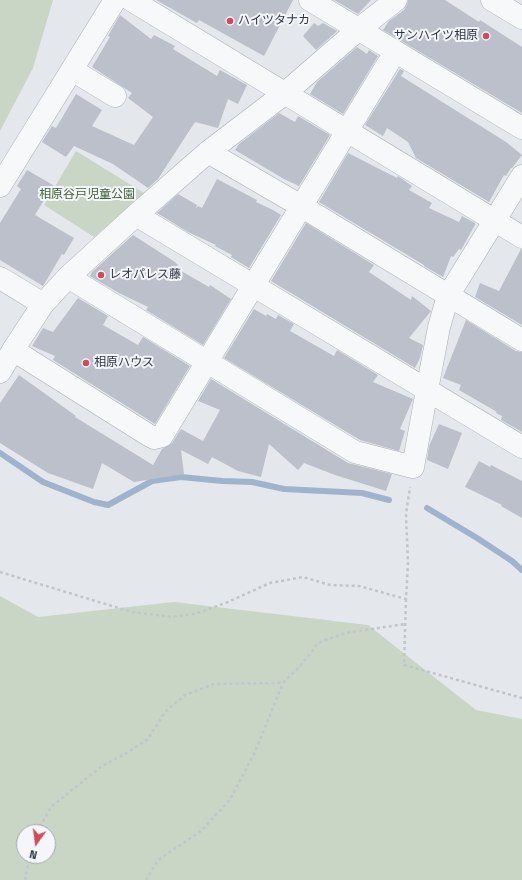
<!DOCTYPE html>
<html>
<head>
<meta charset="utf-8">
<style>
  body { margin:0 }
  #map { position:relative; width:522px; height:880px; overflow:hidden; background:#e4e7ec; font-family:"Titillium Web",sans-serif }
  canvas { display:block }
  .north { position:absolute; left:16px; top:824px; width:40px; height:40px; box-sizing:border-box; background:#f4f6f9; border:1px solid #a4a8b1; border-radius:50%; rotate:194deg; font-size:11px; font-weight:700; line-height:16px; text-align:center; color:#2b3445 }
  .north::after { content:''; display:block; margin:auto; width:14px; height:18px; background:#d1495b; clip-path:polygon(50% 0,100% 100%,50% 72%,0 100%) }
</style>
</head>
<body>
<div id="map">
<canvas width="522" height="880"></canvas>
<div class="north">N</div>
</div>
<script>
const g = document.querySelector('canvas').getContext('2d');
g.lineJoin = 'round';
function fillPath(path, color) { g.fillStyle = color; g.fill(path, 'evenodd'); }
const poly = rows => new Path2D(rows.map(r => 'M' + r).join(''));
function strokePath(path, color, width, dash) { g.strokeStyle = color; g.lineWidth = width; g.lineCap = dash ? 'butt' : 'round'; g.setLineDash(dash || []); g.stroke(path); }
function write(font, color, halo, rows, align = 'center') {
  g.font = font + ' "Titillium Web","Noto Sans JP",sans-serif'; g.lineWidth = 4; g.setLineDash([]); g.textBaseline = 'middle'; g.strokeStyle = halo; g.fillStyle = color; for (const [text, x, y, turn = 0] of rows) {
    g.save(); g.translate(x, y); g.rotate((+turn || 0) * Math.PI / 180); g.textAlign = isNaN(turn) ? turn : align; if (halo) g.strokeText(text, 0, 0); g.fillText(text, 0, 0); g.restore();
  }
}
const green = poly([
  [0,0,53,0,33,68,0,131],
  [76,151,144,193,94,237,44,205],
  [0,596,38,617,174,602,368,625,476,710,522,719,522,880,0,880],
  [24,832,48,832,48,856,24,856]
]);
const stream = poly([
  [0,453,43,482,94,502,108,505,152,481,181,477,222,481,252,482,284,489,362,493,389,500],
  [427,508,477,538,512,561,522,570]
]);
const building = poly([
  [156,0,293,0,264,56,199,20,197,23],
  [334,0,371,0,358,14],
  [408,0,445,0,479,22,480,20,522,47,522,113,383,30,389,21,404,10,407,5],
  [120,15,151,39,154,35,175,46,173,49,217,76,220,70,247,85,238,104,228,99,218,128,195,122,158,179,148,188,113,164,74,146,66,157,42,142,52,126,56,128,76,94,102,110,92,126,134,145,153,117,128,98,132,93,92,67,110,37,108,36],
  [314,23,318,26,323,23,337,31,316,50,303,36],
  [357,47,367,54,369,50,378,56,343,114,310,94,317,82],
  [400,69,404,71,401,76,506,142,522,155,512,168,511,168,506,176,504,175,489,202,416,158,408,142,387,128,383,136,365,125],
  [279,113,295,122,298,116,330,135,299,186,284,179,235,150,239,144],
  [348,153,397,178,398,176,412,186,409,190,432,203,429,208,459,222,462,216,475,223,475,225,461,250,459,249,453,257,451,256,443,277,424,266,424,265,319,202],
  [27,170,53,185,35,215,74,238,64,255,62,254,43,286,0,260,0,223,21,189,17,186],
  [217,179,257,200,256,202,273,210,281,215,249,268,231,257,232,255,215,246,216,245,188,232,157,213,178,194,197,205,196,209,198,206,202,208],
  [306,223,374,265,369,272,411,300,412,296,431,311,409,338,423,345,420,358,415,368,271,281],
  [133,235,175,262,178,265,176,268,209,287,210,285,231,299,203,345,146,310,148,307,119,293,90,276,92,272],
  [521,249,522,249,522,325,475,297,480,283,499,291],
  [78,298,108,316,103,325,138,345,143,337,190,366,155,424,53,360,55,356,32,346,43,328,53,332],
  [254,309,266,316,267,314,276,319,278,315,294,324,290,331,334,356,337,350,378,375,373,382,413,399,400,429,405,431,399,451,360,440,224,358],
  [466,320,516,351,522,352,522,432,501,420,502,416,496,413,497,412,459,390,461,385,443,378],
  [19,375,76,416,75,417,153,465,162,449,172,443,181,429,203,441,220,410,198,401,211,379,348,463,392,474,386,491,335,475,304,463,298,470,269,444,261,477,238,471,212,457,208,464,181,450,184,474,134,482,102,463,93,489,48,473,0,443,0,403],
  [439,424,462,433,448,469,427,460,429,446],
  [479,461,490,467,491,465,522,481,522,518,501,506,502,505,465,487]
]);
const path = poly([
  [0,572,132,612,172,617,195,614,228,602,270,583,303,577,330,585,359,586,406,599,408,563,406,514,410,487],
  [406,599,404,665,522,698],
  [37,832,51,807,102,766,125,754,148,739,165,712,185,695,214,684,283,683,301,665,318,643,345,633,405,624],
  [25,880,30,856],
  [146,880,158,860,201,831,229,801,255,752,283,683]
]);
const minor = poly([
  [131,0,522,237],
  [310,0,522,128],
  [492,0,522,18],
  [72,70,115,96],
  [208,152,301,206,522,340],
  [0,186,115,0],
  [136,215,522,447],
  [68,277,355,452,413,467,427,390,439,327,448,296,522,176],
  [0,278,43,304],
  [13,350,150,436,154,438,162,436,395,52],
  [0,372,13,350,43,304,68,277,136,215,208,152,284,94,359,29,396,0]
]);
const markers = [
  [230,21,4,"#d1495b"],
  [486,36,4,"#d1495b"],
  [101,275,4,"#d1495b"],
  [86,363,4,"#d1495b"]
];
const poiNames = [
  ["ハイツタナカ",238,21],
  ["サンハイツ相原",478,36,"right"],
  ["レオパレス藤",109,275],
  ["相原ハウス",94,363]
];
const parkNames = [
  ["相原谷戸児童公園",87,195]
];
fillPath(green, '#c9d6c5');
strokePath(stream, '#9fb4cc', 6);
fillPath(building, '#bbc0ca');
strokePath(minor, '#a9aeb7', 23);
strokePath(path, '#c2c5cb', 2.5, [3, 3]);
strokePath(minor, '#f7f8fa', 22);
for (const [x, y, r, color] of markers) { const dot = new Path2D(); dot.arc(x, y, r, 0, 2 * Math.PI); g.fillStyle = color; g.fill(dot); strokePath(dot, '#f4f6f9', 1.5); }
write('12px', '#2b3445', '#f4f6f9', poiNames, 'left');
write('12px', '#3f6138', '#f4f6f9', parkNames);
</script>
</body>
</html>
